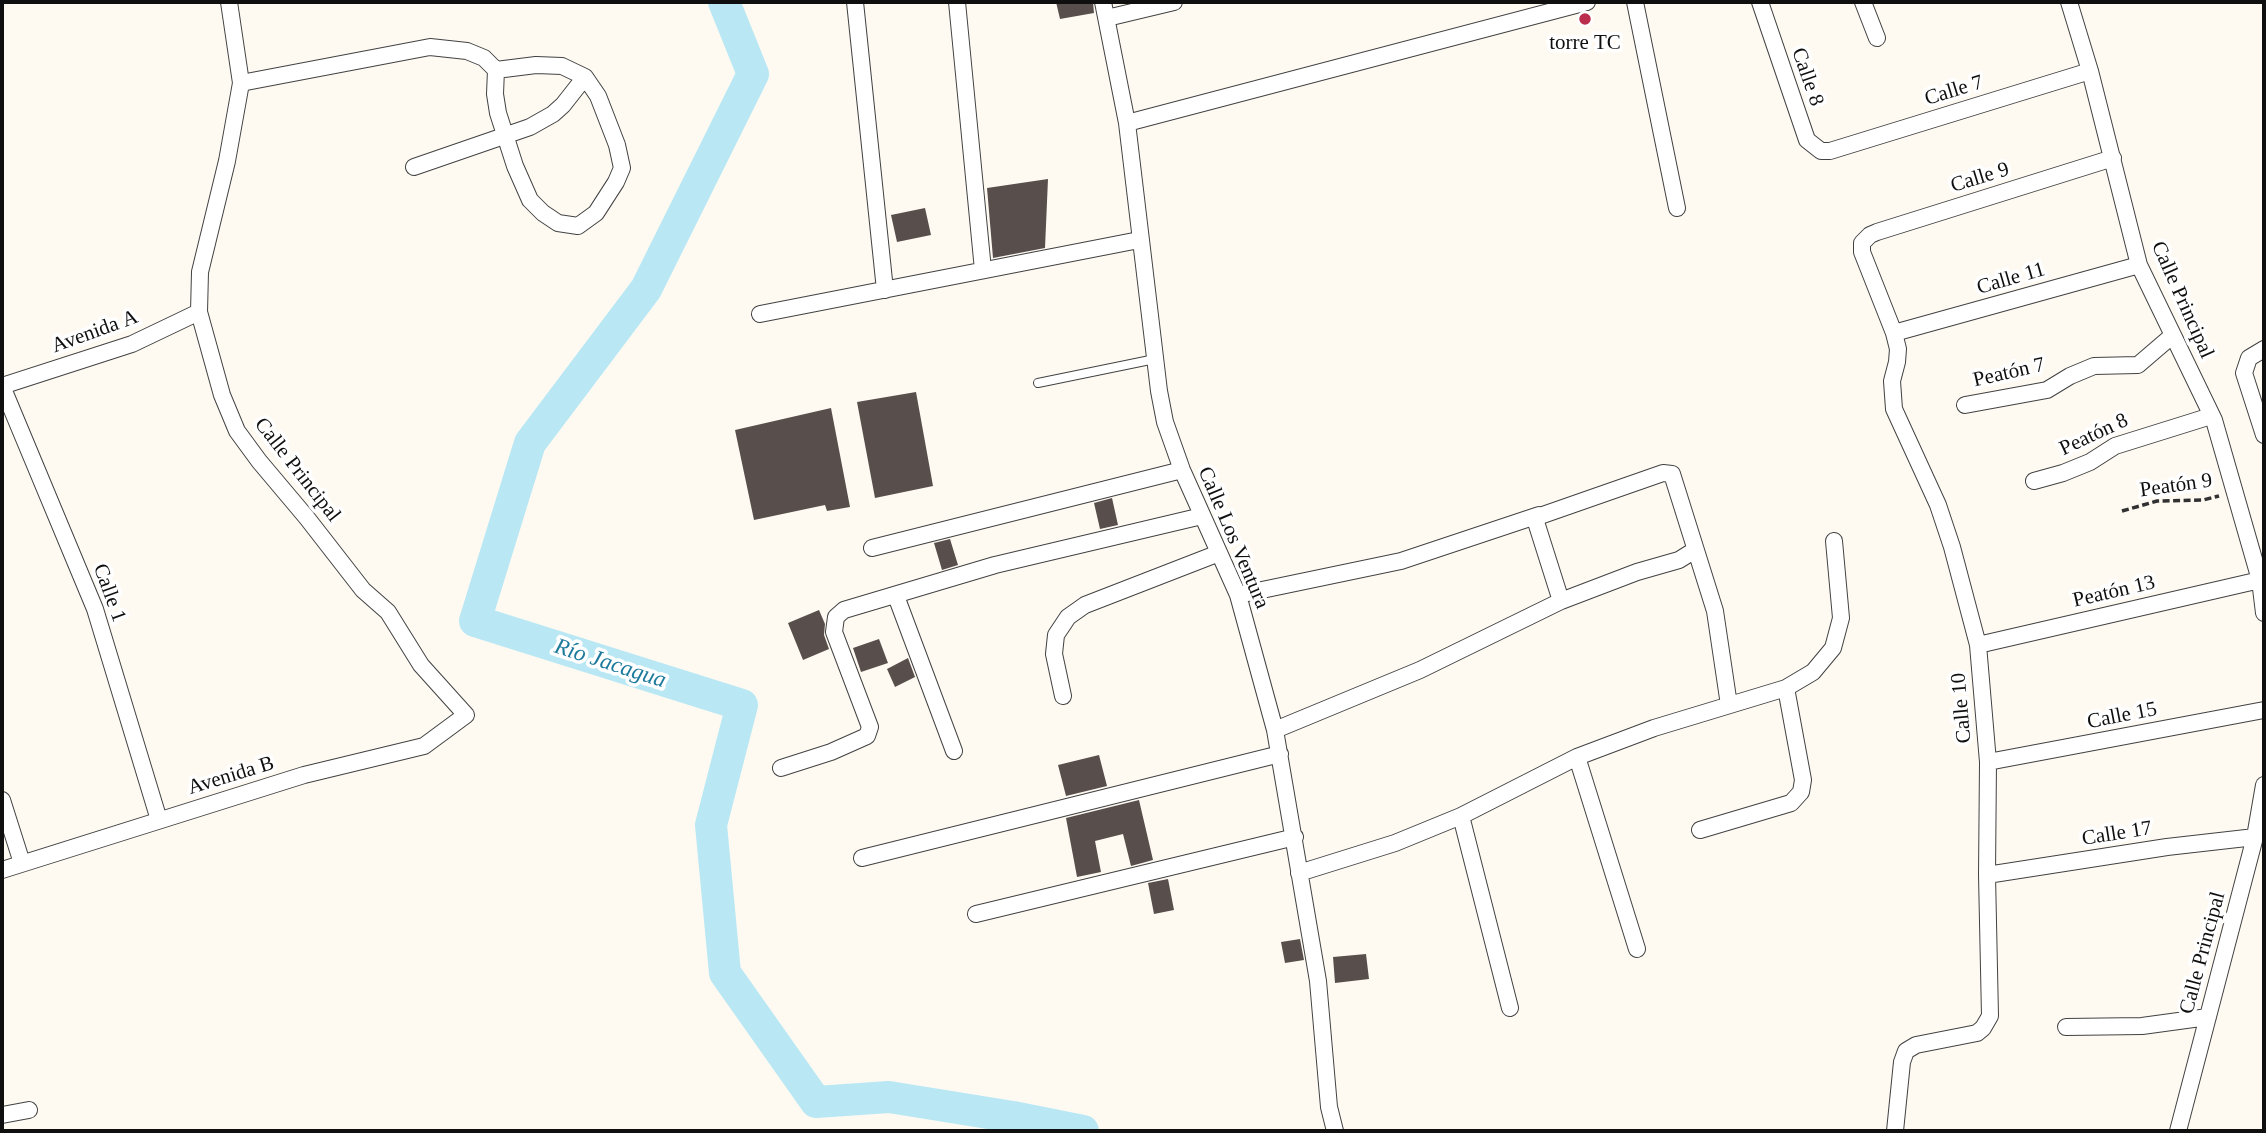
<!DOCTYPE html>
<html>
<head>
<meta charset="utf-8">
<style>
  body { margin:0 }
  #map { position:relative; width:2266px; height:1133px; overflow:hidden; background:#fefaf2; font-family:"Times New Roman",serif }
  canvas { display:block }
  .frame { position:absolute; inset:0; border:4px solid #0f0f0f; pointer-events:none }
</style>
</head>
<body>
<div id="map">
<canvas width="2266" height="1133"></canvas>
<div class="frame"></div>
</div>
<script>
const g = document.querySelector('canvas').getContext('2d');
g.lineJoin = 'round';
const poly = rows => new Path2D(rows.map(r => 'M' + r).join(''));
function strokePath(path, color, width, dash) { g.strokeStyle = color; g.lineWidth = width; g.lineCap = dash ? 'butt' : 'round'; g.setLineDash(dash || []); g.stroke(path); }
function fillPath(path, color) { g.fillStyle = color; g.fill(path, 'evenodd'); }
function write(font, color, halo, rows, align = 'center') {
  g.font = font + ' "Times New Roman",serif'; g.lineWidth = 7; g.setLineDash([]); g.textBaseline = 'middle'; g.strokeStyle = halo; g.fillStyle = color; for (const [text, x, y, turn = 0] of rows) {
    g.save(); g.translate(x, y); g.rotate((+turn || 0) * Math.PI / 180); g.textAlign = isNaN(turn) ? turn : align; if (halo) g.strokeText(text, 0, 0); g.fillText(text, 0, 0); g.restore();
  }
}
const river = poly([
  [724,2,753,74,646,289,530,443,475,621,742,705,711,825,725,973,816,1102,889,1097,1013,1117,1083,1131]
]);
const building = poly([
  [1056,2,1093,2,1094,13,1060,19],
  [1048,179,1045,248,993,258,987,188],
  [925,208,931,235,897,242,891,215],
  [916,392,933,486,875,498,857,402],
  [831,408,850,507,827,511,825,505,754,520,735,430],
  [1112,498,1118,525,1100,529,1094,503],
  [950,539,958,565,942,570,934,543],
  [819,610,825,624,824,635,829,649,803,660,788,623],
  [879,639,888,663,861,672,853,648],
  [908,658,915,677,895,687,887,669],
  [1099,755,1107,786,1066,796,1058,765],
  [1139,800,1153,860,1131,866,1123,834,1095,841,1101,872,1077,877,1066,818],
  [1168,879,1174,910,1154,914,1148,883],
  [1300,939,1304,960,1285,963,1281,942],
  [1366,954,1369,979,1335,983,1333,957]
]);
const path = poly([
  [2122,511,2157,501,2203,500,2219,496]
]);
const service = poly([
  [1038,383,1155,359]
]);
const minor = poly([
  [855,2,885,290],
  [957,2,983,270],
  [1103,2,1127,123,1159,391,1165,422,1182,470,1238,595,1275,730,1318,981,1329,1107,1335,1131],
  [1635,2,1677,208],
  [1760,2,1807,140,1821,151,1830,151,2090,71],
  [1863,2,1877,38],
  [2069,2,2090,71,2139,265,2214,420,2260,580,2264,613],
  [1107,18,1174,2],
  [241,83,430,47,467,51,484,58,496,70,495,94,498,113,515,166,530,200,543,213,558,223,578,226,596,213,616,182,622,168,617,145,598,96,585,77,562,66,536,65,496,70],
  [1127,123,1587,2],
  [414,167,530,127,553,114,563,105,585,77],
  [760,314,1139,240],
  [1894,333,2139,265],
  [2264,349,2249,358,2244,373,2264,435],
  [2,386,95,609,159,820],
  [2,386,132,344,199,312],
  [1965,405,2047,390,2070,376,2094,366,2138,365,2173,335],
  [2034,481,2063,473,2090,462,2115,446,2211,416],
  [872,548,1182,470],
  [1238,595,1401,561,1539,515],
  [896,596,954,751],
  [1561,601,1536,522,1537,517,1663,473,1672,474,1715,611,1729,705],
  [1978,645,2260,580],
  [1063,696,1054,654,1056,635,1068,617,1085,605,1219,553],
  [1275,730,1420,670,1561,601,1637,572,1679,560,1695,550],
  [1577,757,1637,949],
  [1988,762,2264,710],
  [781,768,831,752,867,736,870,727,834,632,836,617,844,610,995,565,1202,516],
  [2,800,22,863],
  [1461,816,1510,1008],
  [1700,830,1791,803,1801,792,1803,780,1786,688],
  [862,858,1280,754],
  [2,870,304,775,424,746,466,715,421,665,388,612,363,590,307,518,259,461,237,431,222,395,199,312,200,272,227,161,241,83,229,2],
  [1299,873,1395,843,1461,816,1577,757,1654,728,1786,688,1813,672,1833,648,1841,618,1834,541],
  [1987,875,2167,847,2255,837],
  [976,914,1295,837],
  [2066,1027,2142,1026,2208,1017],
  [2,1115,29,1110],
  [1895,1131,1902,1062,1906,1051,1916,1045,1977,1033,1983,1028,1990,1016,1987,875,1988,762,1978,645,1952,547,1938,505,1894,409,1892,381,1897,362,1898,349,1894,333,1862,252,1862,243,1870,235,1877,232,2113,158],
  [2178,1131,2255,837,2264,785]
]);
const markers = [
  [1585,19,7,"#ba2d4c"]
];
const poiNames = [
  ["torre TC",1585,43]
];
const streetNames = [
  ["Calle 8",1807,77,71],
  ["Calle 7",1954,91,-17],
  ["Calle 9",1980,178,-17],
  ["Calle 11",2011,279,-16],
  ["Calle Principal",2182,300,66],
  ["Avenida A",95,332,-20],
  ["Peatón 7",2009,373,-13],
  ["Peatón 8",2094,435,-25],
  ["Calle Principal",297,470,52],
  ["Peatón 9",2176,486,-8],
  ["Calle Los Ventura",1233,538,67],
  ["Peatón 13",2114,592,-13],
  ["Calle 1",109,593,70],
  ["Calle 10",1962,708,-95],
  ["Calle 15",2122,716,-11],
  ["Avenida B",231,776,-17],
  ["Calle 17",2117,834,-9],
  ["Calle Principal",2203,953,-75]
];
const waterNames = [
  ["Río Jacagua",610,664,18]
];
strokePath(river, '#b9e8f4', 32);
fillPath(building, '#584f4c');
strokePath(service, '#424242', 10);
strokePath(minor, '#424242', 18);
strokePath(path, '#313131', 3.5, [7, 3.5]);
strokePath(service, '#fff', 8);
strokePath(minor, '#fff', 16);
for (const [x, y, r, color] of markers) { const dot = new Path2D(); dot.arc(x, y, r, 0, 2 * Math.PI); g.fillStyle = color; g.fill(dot); strokePath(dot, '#fff', 2.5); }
write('21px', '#0f0f0f', '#fff', poiNames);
write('21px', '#0f0f0f', '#fff', streetNames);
write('italic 23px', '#1d7a9c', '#fff', waterNames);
</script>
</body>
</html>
